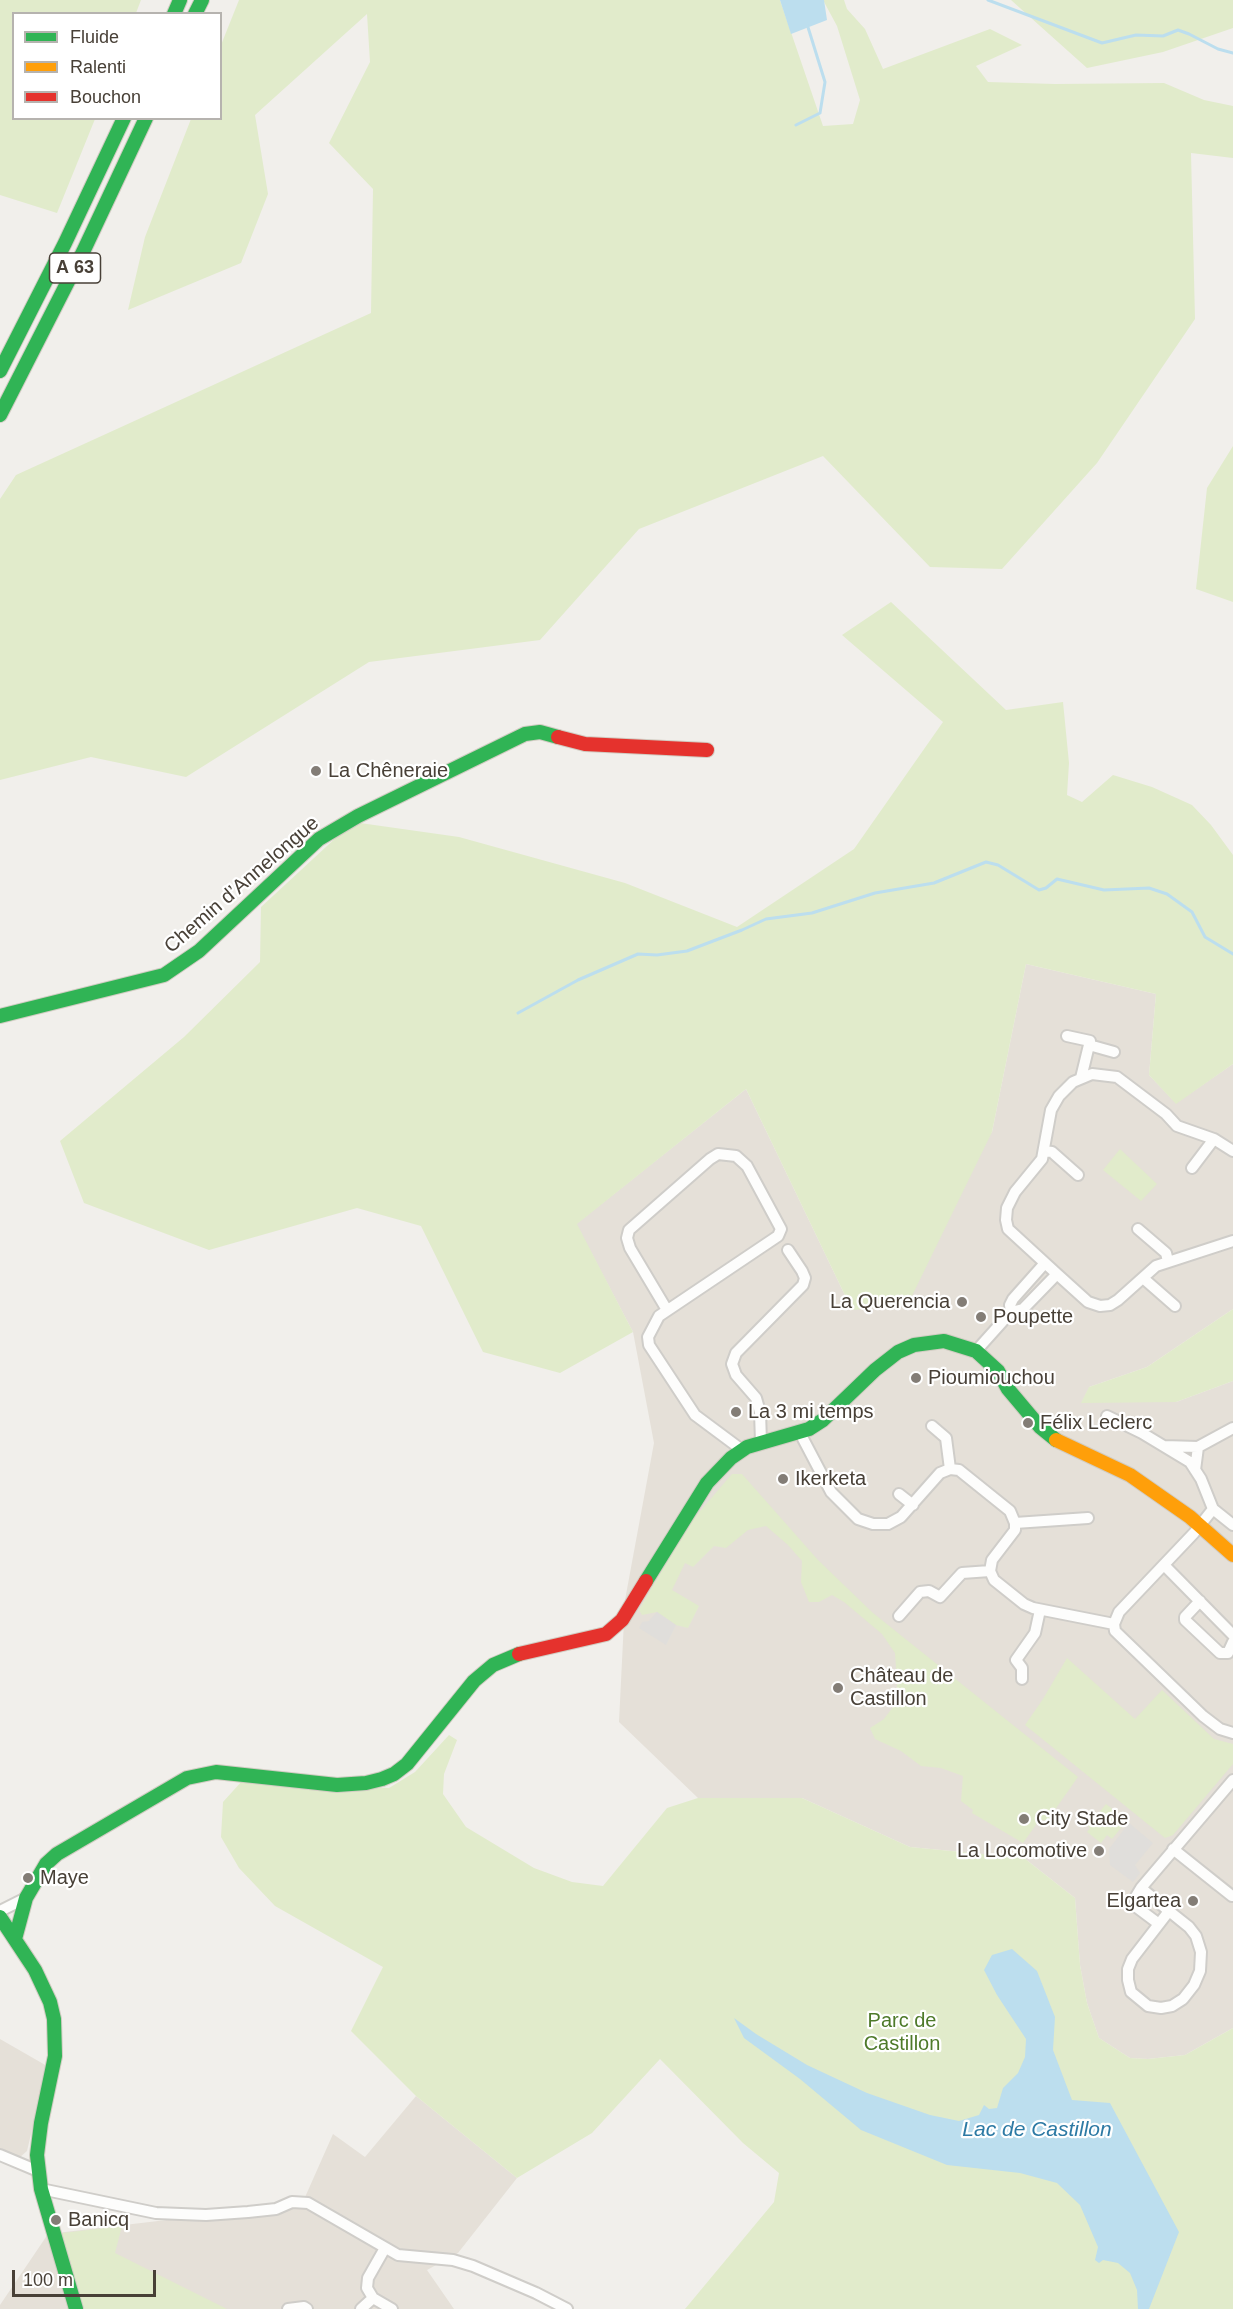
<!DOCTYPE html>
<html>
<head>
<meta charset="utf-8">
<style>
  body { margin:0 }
  #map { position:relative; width:1233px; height:2309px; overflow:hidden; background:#f1efeb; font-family:Helvetica,sans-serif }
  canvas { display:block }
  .legend { position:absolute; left:12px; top:12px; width:210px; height:108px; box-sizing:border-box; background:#fff; border:2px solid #b6b3af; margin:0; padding:8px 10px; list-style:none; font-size:18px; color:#484037 }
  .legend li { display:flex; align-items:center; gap:12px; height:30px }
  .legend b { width:30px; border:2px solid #b6b3af }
  .scale { position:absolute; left:12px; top:2270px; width:144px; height:27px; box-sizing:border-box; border:3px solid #484037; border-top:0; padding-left:8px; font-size:18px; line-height:21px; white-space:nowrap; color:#484037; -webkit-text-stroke:4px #fff; paint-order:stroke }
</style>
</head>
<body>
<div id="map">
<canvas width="1233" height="2309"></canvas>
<ul class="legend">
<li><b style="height:8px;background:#30b455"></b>Fluide</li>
<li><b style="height:8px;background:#ff9f0a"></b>Ralenti</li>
<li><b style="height:8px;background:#e5322d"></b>Bouchon</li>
</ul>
<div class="scale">100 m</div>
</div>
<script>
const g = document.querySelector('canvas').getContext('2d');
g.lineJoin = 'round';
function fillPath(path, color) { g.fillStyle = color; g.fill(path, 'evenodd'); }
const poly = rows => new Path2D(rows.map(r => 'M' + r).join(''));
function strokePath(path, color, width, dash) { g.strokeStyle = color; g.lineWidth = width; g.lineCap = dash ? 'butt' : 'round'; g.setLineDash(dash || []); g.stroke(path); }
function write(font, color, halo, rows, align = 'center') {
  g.font = font + ' Helvetica,sans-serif'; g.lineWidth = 4.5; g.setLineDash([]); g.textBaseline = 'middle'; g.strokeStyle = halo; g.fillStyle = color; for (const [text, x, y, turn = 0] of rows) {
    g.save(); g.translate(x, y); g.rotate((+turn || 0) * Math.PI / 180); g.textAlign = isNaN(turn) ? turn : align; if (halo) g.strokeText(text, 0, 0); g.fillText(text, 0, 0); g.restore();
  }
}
const residential = poly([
  [1026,964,1156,994,1149,1075,1176,1103,1233,1064,1233,1309,1147,1367,1089,1387,1176,1402,1233,1381,1233,2028,1185,2055,1148,2059,1130,2058,1099,2038,1087,2003,1080,1965,1075,1898,1024,1858,910,1847,802,1798,698,1798,619,1722,625,1600,654,1443,633,1332,576,1224,746,1089,852,1310,992,1132],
  [0,2039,47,2066,27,2151,12,2164,0,2160],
  [416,2096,517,2178,458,2253,427,2270,454,2309,0,2309,0,2305,48,2234,302,2204,333,2134,365,2157]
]);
const green = poly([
  [0,0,141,0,136,13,14,14,14,118,95,119,57,213,0,195],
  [239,0,780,0,823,126,853,124,860,100,837,26,823,0,844,0,847,9,865,29,883,69,990,29,1022,45,976,66,988,82,1055,84,1164,83,1204,100,1233,106,1233,158,1191,153,1195,319,1097,463,1002,569,930,567,823,456,639,529,540,640,369,662,186,777,91,757,0,780,0,499,16,475,371,313,373,189,329,143,370,62,367,14,255,115,268,194,241,263,128,310,145,237,191,119,220,118,221,45],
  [1011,0,1233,0,1233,28,1163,52,1087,68],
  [1233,446,1233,602,1196,589,1207,488],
  [891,602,1006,710,1063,702,1069,763,1067,795,1082,802,1113,775,1152,787,1192,805,1211,825,1233,855,1233,1064,1176,1104,1149,1075,1156,994,1026,964,992,1132,908,1304,852,1310,746,1089,577,1224,633,1332,560,1373,483,1352,421,1226,357,1208,209,1250,84,1203,60,1141,184,1037,260,962,261,907,353,822,459,837,625,883,737,927,854,849,943,722,842,635],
  [1120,1149,1157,1184,1141,1201,1103,1170],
  [1233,1309,1233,1381,1176,1402,1081,1403,1089,1387,1147,1367],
  [732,1474,742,1474,818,1560,873,1613,1078,1777,1047,1821,1040,1819,1023,1843,972,1813,973,1810,961,1801,963,1776,941,1768,921,1766,901,1751,875,1739,870,1728,884,1719,896,1703,897,1683,895,1653,882,1634,844,1602,832,1595,819,1602,809,1602,801,1582,802,1561,788,1545,766,1526,748,1530,726,1548,714,1546,693,1567,685,1563,672,1590,699,1606,688,1628,676,1625,657,1612,642,1615,639,1610,689,1524],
  [1067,1658,1135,1719,1162,1690,1214,1739,1233,1744,1233,1764,1173,1835,1165,1838,1025,1725,1043,1699],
  [449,1735,457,1740,444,1774,443,1794,466,1827,534,1868,572,1882,603,1886,667,1808,698,1798,802,1798,910,1847,1024,1858,1075,1898,1080,1965,1087,2003,1099,2038,1130,2058,1148,2059,1185,2055,1233,2028,1233,2309,685,2309,774,2202,779,2173,743,2143,660,2059,592,2133,517,2178,416,2096,351,2031,383,1967,275,1906,239,1868,221,1837,223,1802,242,1781,389,1788,415,1772],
  [1106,1804,1125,1819,1125,1823,1112,1839,1107,1835,1101,1843,1087,1832,1090,1828,1088,1826],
  [122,2226,115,2253,227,2309,76,2309,54,2234]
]);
const parking = poly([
  [657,1612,676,1625,666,1645,639,1628,642,1622,649,1621],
  [1129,1823,1153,1843,1135,1865,1140,1873,1133,1882,1110,1865,1109,1849]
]);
const water = poly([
  [780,0,824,0,827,20,791,34],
  [1012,1949,1037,1971,1055,2017,1053,2050,1072,2100,1110,2103,1179,2232,1149,2309,1138,2309,1137,2290,1130,2273,1118,2263,1103,2260,1099,2263,1095,2260,1098,2247,1080,2205,1057,2183,1020,2173,947,2165,861,2130,800,2079,744,2038,734,2018,756,2034,807,2065,867,2093,930,2115,959,2121,979,2115,984,2105,989,2109,997,2108,1003,2088,1018,2073,1025,2057,1026,2039,997,1995,984,1970,992,1955]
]);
const stream = poly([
  [988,0,1102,43,1136,35,1163,36,1178,30,1189,34,1218,49,1233,53],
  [796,125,820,113,825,82,807,24],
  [518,1013,578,980,638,954,657,955,687,951,742,930,766,919,812,913,875,893,934,883,986,862,998,865,1039,890,1046,888,1057,879,1104,890,1149,888,1167,894,1192,912,1205,937,1233,954]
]);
const street = poly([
  [1067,1036,1090,1041,1089,1045],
  [1081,1078,1089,1045,1114,1052],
  [1044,1151,1052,1152,1078,1175],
  [1233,1151,1214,1139,1177,1126,1166,1114,1117,1077,1092,1074,1073,1082,1059,1096,1051,1110,1042,1159,1015,1192,1007,1208,1006,1220,1008,1229,1057,1274,1088,1302,1100,1306,1110,1305,1118,1300,1156,1266,1233,1241],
  [1192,1168,1214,1139],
  [1138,1229,1166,1253,1168,1261],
  [1143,1278,1175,1306],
  [667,1310,630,1248,627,1238,629,1230,710,1159,718,1154,736,1156,747,1166,781,1229,778,1236,659,1316,648,1337,649,1345,695,1415,742,1450],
  [1011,1312,1010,1305,1013,1299,1045,1263],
  [976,1351,1011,1312,1023,1309,1057,1274],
  [1107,1416,1142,1433,1190,1462,1201,1479,1213,1509],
  [932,1426,946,1438,950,1469],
  [800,1433,831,1492,858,1519,873,1524,888,1524,901,1517,940,1473,950,1469,959,1470,1010,1511,1015,1523,1015,1530,992,1560,990,1571,994,1580,1024,1604,1033,1608,1114,1624],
  [761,1442,760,1412,756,1398,736,1375,732,1364,736,1353,803,1285,805,1278,802,1271,788,1250],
  [1164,1446,1198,1447,1195,1470],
  [1198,1447,1233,1428],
  [899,1494,913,1505],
  [1213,1509,1194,1533,1119,1612,1114,1624,1115,1631,1203,1716,1220,1729,1233,1733],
  [1213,1509,1233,1525],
  [1015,1523,1088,1518],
  [1164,1565,1233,1635],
  [1200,1601,1185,1617,1185,1620,1220,1653,1228,1653,1233,1642],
  [899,1616,920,1592,929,1591,940,1597,962,1573,990,1571],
  [1022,1679,1022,1668,1016,1660,1035,1633,1040,1610],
  [1173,1849,1232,1896],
  [1141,1888,1233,1780],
  [0,1911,26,1898],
  [1159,1924,1135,1906,1135,1898,1141,1888,1169,1911,1189,1927,1196,1936,1201,1952,1200,1971,1194,1985,1183,1999,1172,2006,1161,2008,1148,2006,1131,1992,1128,1980,1128,1969,1132,1959,1169,1911],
  [0,2155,38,2171],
  [41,2189,156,2213,206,2215,248,2212,276,2209,292,2202,308,2203,398,2255,453,2260,473,2266,536,2293,567,2309],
  [385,2248,368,2278,367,2288,373,2298,392,2309],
  [288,2309,304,2307,307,2309],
  [361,2309,373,2298]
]);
const fast = poly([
  [174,14,180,0],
  [195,14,202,0],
  [0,371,65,243,124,118],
  [0,415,83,252,146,118],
  [0,1016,164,975,199,951,319,839,358,816,525,734,540,732,558,737],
  [646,1581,707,1483,731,1458,747,1447,809,1429,823,1420,875,1370,898,1352,914,1345,944,1341,976,1351,998,1371,1008,1389,1040,1427,1056,1440],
  [0,1917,35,1970,50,2002,54,2019,55,2056,41,2123,37,2155,41,2189,76,2309],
  [15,1939,26,1898,46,1864,57,1854,187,1778,216,1772,337,1785,366,1783,382,1779,394,1774,407,1764,474,1681,493,1665,519,1654]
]);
const slow = poly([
  [1056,1440,1130,1475,1190,1517,1233,1555]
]);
const jam = poly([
  [558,737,585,744,707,750],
  [519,1654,606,1634,622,1620,646,1581]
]);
const markers = [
  [316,771,6,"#837d76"],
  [962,1302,6,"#837d76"],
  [981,1317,6,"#837d76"],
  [916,1378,6,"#837d76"],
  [736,1412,6,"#837d76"],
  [1028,1423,6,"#837d76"],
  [783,1479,6,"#837d76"],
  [838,1688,6,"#837d76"],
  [1024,1819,6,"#837d76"],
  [1099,1851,6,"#837d76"],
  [28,1878,6,"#837d76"],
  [1193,1901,6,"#837d76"],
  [56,2220,6,"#837d76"]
];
const shields = [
  [75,268,51]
];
const shieldNames = [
  ["A 63",75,268]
];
const poiNames = [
  ["La Chêneraie",328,771],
  ["La Querencia",950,1302,"right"],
  ["Poupette",993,1317],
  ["Pioumiouchou",928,1378],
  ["La 3 mi temps",748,1412],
  ["Félix Leclerc",1040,1423],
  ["Ikerketa",795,1479],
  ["Château de",850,1676],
  ["Castillon",850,1699],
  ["City Stade",1036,1819],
  ["La Locomotive",1087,1851,"right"],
  ["Maye",40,1878],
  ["Elgartea",1181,1901,"right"],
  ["Banicq",68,2220]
];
const streetNames = [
  ["Chemin d’Annelongue",242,885,-41]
];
const parkNames = [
  ["Parc de",902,2021],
  ["Castillon",902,2044]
];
const waterNames = [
  ["Lac de Castillon",1037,2130]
];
fillPath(residential, '#e5e0d8');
fillPath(green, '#e1ebcb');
fillPath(parking, '#e0dedb');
fillPath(water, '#bcdeee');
strokePath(stream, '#bcdeee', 3);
strokePath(street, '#cfcdc9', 14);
strokePath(fast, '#d1ccc2', 16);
strokePath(slow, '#d1ccc2', 16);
strokePath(jam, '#d1ccc2', 16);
strokePath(street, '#fdfdfc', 10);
strokePath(fast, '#30b455', 14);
strokePath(slow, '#ff9f0a', 14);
strokePath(jam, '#e5322d', 14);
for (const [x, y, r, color] of markers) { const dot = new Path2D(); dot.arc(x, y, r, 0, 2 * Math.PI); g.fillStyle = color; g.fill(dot); strokePath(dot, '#fff', 2); }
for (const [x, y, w] of shields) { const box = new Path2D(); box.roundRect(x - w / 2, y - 15, w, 30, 4.5); g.fillStyle = '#fff'; g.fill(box); strokePath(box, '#484037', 1.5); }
write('bold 18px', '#484037', null, shieldNames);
write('20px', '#484037', '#fff', poiNames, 'left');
write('20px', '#484037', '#fff', streetNames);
write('20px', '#4e7a2a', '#fff', parkNames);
write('italic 21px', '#2d7aa4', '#fff', waterNames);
</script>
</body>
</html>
